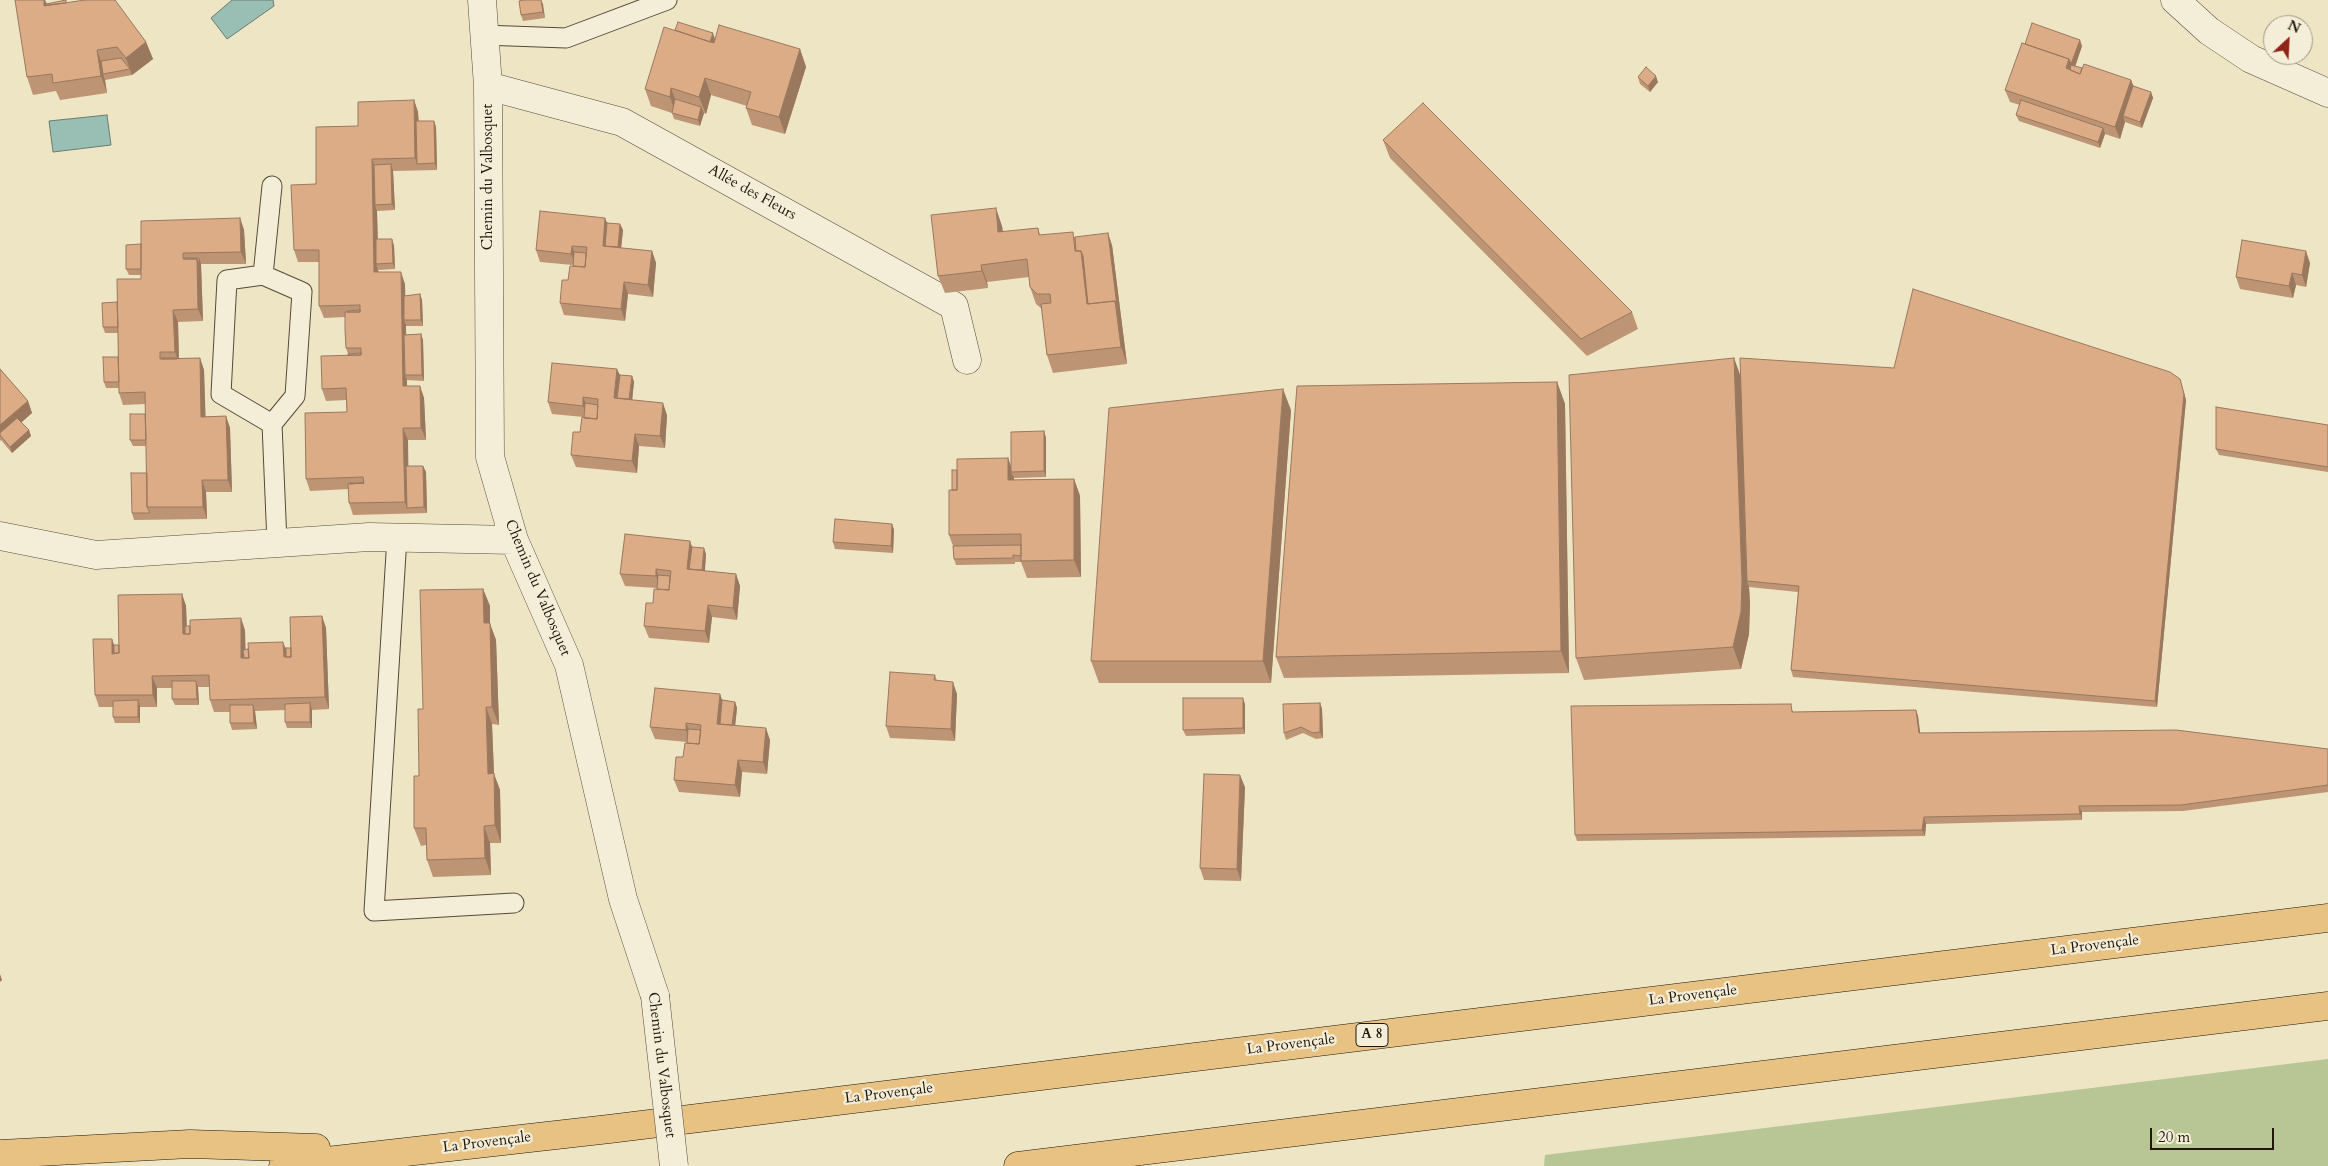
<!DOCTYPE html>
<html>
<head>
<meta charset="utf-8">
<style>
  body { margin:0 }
  #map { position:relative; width:2328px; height:1166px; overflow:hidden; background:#eee5c5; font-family:Cardo,serif }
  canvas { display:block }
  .north { position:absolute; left:2263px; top:15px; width:50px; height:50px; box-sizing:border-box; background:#f4eed9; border:1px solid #9f9886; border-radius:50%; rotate:25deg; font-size:14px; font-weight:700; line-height:20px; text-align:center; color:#20160a }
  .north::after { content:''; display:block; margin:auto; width:18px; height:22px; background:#8f2418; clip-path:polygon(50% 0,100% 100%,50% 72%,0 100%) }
  .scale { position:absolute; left:2150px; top:1128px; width:124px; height:22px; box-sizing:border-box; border:2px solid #20160a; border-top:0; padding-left:6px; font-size:15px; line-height:18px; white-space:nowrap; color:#20160a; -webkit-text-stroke:4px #f4eed9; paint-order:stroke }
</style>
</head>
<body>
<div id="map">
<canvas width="2328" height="1166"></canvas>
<div class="north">N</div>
<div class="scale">20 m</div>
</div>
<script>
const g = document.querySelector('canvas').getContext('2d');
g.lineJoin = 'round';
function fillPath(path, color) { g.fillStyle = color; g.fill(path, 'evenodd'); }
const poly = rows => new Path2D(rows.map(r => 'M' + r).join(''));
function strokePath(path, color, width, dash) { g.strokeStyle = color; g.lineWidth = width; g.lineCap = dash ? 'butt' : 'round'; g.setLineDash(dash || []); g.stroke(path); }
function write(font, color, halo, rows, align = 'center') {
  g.font = font + ' Cardo,serif'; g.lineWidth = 4.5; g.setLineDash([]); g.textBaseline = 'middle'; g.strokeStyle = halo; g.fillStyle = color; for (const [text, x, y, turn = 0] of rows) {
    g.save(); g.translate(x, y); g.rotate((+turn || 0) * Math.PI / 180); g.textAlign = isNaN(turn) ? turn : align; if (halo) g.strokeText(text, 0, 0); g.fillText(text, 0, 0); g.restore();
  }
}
const green = poly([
  [2328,1059,2328,1166,1544,1166,1545,1155]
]);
const water = poly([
  [232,0,273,0,274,6,227,39,211,18,232,0],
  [107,115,111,145,53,152,49,121,107,115]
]);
const lane = poly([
  [483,35,566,38,667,0],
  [272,186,263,275,227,280,221,394,272,424,277,543],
  [263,275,302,292,295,396,272,424],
  [397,537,374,911,514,903]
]);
const street = poly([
  [482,0,488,86,490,457,514,540,569,665,623,899,655,996],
  [2175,0,2209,31,2251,59,2328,93],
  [488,86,622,122,954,306,967,360],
  [0,536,96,555,369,537,514,540]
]);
const highway = poly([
  [0,1154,190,1144,316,1148],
  [283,1166,609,1129,2328,918],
  [1018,1166,2328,1006]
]);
const streetBridge = poly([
  [655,996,674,1166]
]);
const wall = poly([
  [45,0,47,4,66,0,66,3,146,42,153,59,132,75,105,80,107,93,60,100,56,91,33,95,27,77],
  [523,0,541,0,545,18,523,21,521,15],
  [675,30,715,39,800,49,806,67,785,134,752,125,746,108,747,106,711,95,706,114,704,113,700,126,674,119,672,113,651,106,645,89],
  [2025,44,2082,46,2075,66,2082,68,2131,80,2133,86,2151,92,2153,98,2142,128,2125,122,2120,139,2105,134,2100,148,2019,121,2016,115,2020,105,2010,102,2005,90],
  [1638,77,1658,82,1650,92,1640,84],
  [414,100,418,112,419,121,434,121,436,127,437,170,393,171,395,210,377,211,378,239,392,239,394,246,395,269,378,270,379,272,405,284,405,296,420,294,422,300,423,326,406,326,406,325,406,335,421,334,423,340,424,381,407,380,407,386,420,386,424,398,426,440,408,440,408,466,423,466,426,472,427,513,353,515,349,503,349,489,310,491,306,479,347,412,346,400,326,401,322,389,348,355,348,354,346,348,345,317,324,318,319,306,319,262,298,262,294,250,316,184,358,126],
  [1383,140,1632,312,1638,329,1587,356,1390,158],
  [240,218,244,230,246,264,201,264,203,321,178,322,179,359,200,358,204,370,205,417,226,416,230,428,232,492,206,492,207,519,134,520,132,513,147,473,146,446,133,446,130,440,145,414,145,404,123,405,119,393,119,388,106,388,104,382,118,357,118,333,105,333,103,327,117,302,141,279,141,275,129,275,126,269,141,244],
  [605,218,607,223,620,224,623,230,621,248,652,251,656,263,653,297,628,294,625,321,564,315,560,303,573,265,540,262,536,250],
  [1002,226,1003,232,1038,228,1040,235,1075,237,1112,245,1127,364,1053,373,1047,355,1042,309,1036,304,1030,287,1029,277,987,282,988,288,945,293,938,276],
  [2310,263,2306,287,2296,285,2293,298,2240,289,2236,277],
  [1734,358,1740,376,1894,368,2180,379,2186,400,2157,707,1793,677,1791,670,1798,592,1749,587,1750,603,1749,634,1741,669,1584,680,1576,658],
  [0,369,28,401,32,413,21,422,29,430,31,436,12,453,1,440,0,441],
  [617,369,620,375,632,376,634,382,632,400,667,415,665,448,639,446,637,473,576,467,571,455,580,432,584,417,552,414,548,402],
  [1557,382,1565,404,1569,673,1284,678,1276,657],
  [1291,410,1271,683,1099,683,1091,661],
  [2328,425,2328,472,2219,455,2216,449],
  [1044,431,1046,438,1046,477,1014,478,1014,480,1074,479,1080,496,1081,577,1027,578,1021,562,1015,562,1015,564,956,565,954,559,953,546,949,535,957,470,1008,458,1011,468],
  [892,524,894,530,893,553,835,549,833,542],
  [690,541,692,547,706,554,705,571,736,574,740,586,737,620,712,617,709,643,649,638,644,626,653,603,657,588,625,586,620,574],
  [483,589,490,606,490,624,496,640,499,725,492,724,494,774,500,790,501,843,490,843,491,875,433,877,427,860,426,845,421,846,414,828,419,776,423,709],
  [182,594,186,606,187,626,245,630,245,650,291,648,322,616,326,628,329,709,312,710,312,728,287,728,285,722,285,710,255,711,257,729,232,730,230,723,230,712,214,712,210,700,210,687,198,687,199,705,175,705,172,699,172,688,157,688,157,707,140,707,140,723,115,723,113,717,113,707,99,707,95,695,112,639,114,645,119,645],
  [935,675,937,681,957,694,955,741,890,738,886,726],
  [720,694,722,700,735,702,737,708,735,725,770,740,767,774,742,772,740,797,679,792,674,780,683,757,687,742,655,739,650,727],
  [1320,703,1322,709,1323,738,1316,739,1303,733,1286,740,1284,733],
  [1245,704,1245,734,1186,736,1183,730],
  [1793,710,1793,712,1916,710,1918,716,1920,733,2328,749,2328,792,2183,811,2082,812,2082,820,1926,824,1925,836,1577,841,1575,835],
  [1245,787,1241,881,1204,880,1200,868]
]);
const shadedWall = poly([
  [44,0,45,0,48,8,44,6],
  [541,0,543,4,545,18,543,12],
  [713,33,715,39,710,57,707,50],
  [2080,40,2082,46,2072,76,2066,68,2069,59],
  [146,42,153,59,132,75,126,58],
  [800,49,806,67,785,134,779,117],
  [97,50,103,67,103,74,105,80,107,93,101,76],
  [1656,76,1658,82,1650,92,1648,86],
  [705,78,711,95,706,114,699,97],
  [2131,80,2136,92,2123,116,2125,122,2120,139,2115,127],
  [671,88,677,105,676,114,670,97],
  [2151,92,2153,98,2142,128,2140,122],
  [414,100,418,112,419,164,417,164,415,158],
  [701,107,704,113,700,126,698,120],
  [434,121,436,127,437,170,435,163],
  [2103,128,2105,134,2100,148,2098,142],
  [372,159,376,171,375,205,377,211,378,264,376,264,378,270,379,284,374,272],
  [391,164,393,171,395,210,392,204],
  [996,208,1002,226,1005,250,998,232],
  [240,218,244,230,246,264,241,252],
  [605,218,610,230,605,252,603,246],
  [620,224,623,230,620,259,617,253],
  [1108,233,1112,245,1127,364,1121,347],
  [392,239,394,246,395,269,393,263],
  [572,246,576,258,576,266,571,254],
  [652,251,656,263,653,297,648,285],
  [1081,251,1087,268,1089,309,1087,304],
  [2306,251,2310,263,2306,287,2302,275],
  [199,258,201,264,203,321,198,309,197,259],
  [981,265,987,282,988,288,982,271],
  [401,272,405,284,406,320,404,320,406,325,407,375,405,375,407,380,407,398,403,386],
  [2292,273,2296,285,2293,298,2289,286],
  [624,282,628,294,625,321,621,309],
  [420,294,422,300,423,326,421,320],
  [173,310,178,322,179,364,175,352],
  [421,334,423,340,424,381,422,375],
  [200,358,204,370,206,429,201,417],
  [1734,358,1742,380,1747,581,1749,587,1750,603,1749,634,1741,669,1733,647],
  [617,369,622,381,619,404,614,398],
  [632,376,634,382,631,411,629,405],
  [2180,379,2186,400,2157,707,2155,701],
  [1557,382,1565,404,1569,673,1561,651],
  [420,386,424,398,426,440,421,428],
  [1283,389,1291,410,1271,683,1263,661],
  [583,397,588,409,587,418,583,406],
  [28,401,32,413,3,439,0,435,0,425],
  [663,403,667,415,665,448,660,436],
  [226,416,230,428,232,492,228,480],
  [403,428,408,440,409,508,407,508,405,502],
  [29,430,31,436,12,453,10,447],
  [1044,431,1046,438,1046,477,1044,471],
  [635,434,639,446,637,473,632,461],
  [1008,458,1013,472,1011,472,1014,478,1014,497,1008,480],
  [423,466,426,472,427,513,424,507],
  [1074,479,1080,496,1081,577,1074,560],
  [202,480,206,492,207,519,203,507],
  [892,524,894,530,893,553,891,546],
  [690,541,694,553,689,575,687,569],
  [704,548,706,554,704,582,702,576],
  [656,569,660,581,660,588,656,576],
  [736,574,740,586,737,620,733,608],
  [483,589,490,606,490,624,496,640,499,725,492,707,484,623],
  [182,594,186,606,187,640,183,634],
  [708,605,712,617,709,643,705,631],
  [322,616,326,628,329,709,325,697],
  [241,618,245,630,246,664,241,658],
  [112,639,116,651,116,659,112,654],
  [283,642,288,654,286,663,284,657],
  [152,676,157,688,157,707,153,695],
  [196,681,198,687,199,705,197,699],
  [953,682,957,694,955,741,951,729],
  [720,694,724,706,719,729,717,724],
  [1243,698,1245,704,1245,734,1243,728],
  [138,700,140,706,140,723,138,717],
  [735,702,737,708,734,737,732,731],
  [310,703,312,710,312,728,310,722],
  [1320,703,1322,709,1323,738,1320,732],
  [253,705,255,711,257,729,254,723],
  [486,707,492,724,494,774,500,790,501,843,495,825,488,774],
  [1916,710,1918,716,1921,739,1919,733],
  [686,723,691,735,690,742,686,730],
  [766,728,770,740,767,774,763,762],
  [738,760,742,772,740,797,735,785],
  [1240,775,1245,787,1241,881,1237,869],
  [2079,806,2082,812,2082,820,2080,814],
  [1924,817,1926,824,1925,836,1922,830],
  [484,826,490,843,491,875,485,858],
  [0,974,2,980,0,982]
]);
const building = poly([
  [15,0,44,0,44,6,85,0,115,0,146,42,126,58,117,47,97,50,101,76,53,83,52,74,27,77,15,0],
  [66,0,66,3,47,5,46,4,66,0],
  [523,0,541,0,543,12,521,15,519,1,523,0],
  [678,22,713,33,710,42,675,30,678,22],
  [2032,23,2080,40,2071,64,2069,59,2025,44,2032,23],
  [719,25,800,49,779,117,746,108,751,92,705,78,699,97,671,88,670,97,645,89,664,27,714,43,719,25],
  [2022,43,2069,59,2066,68,2080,74,2084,64,2131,80,2115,127,2005,90,2022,43],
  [121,58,130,69,103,74,101,61,121,58],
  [2071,65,2082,68,2080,74,2070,70,2071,65],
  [1646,67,1656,76,1648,86,1638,77,1646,67],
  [2133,86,2151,92,2140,122,2123,116,2133,86],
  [675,99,701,107,698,120,672,113,675,99],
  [414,100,415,158,372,159,374,272,401,272,403,386,420,386,421,428,403,428,405,502,349,503,348,484,364,483,363,477,306,479,305,413,347,412,346,388,322,389,321,356,361,355,361,348,346,348,345,330,345,312,360,312,360,305,319,306,319,250,294,250,291,185,316,184,316,127,358,126,358,102,414,100],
  [2021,100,2103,128,2098,142,2016,115,2021,100],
  [1423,103,1632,312,1581,339,1383,140,1423,103],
  [416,121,434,121,435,163,417,164,416,121],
  [391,164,392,204,375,205,374,165,391,164],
  [996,208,998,232,1038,228,1039,235,1073,232,1075,251,1081,251,1087,304,1115,301,1121,347,1047,355,1041,304,1051,303,1050,294,1037,294,1030,287,1027,259,981,265,982,271,938,276,931,215,996,208],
  [540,211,605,218,603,246,652,251,648,285,624,282,621,309,560,303,562,280,568,280,570,266,585,267,587,247,572,246,571,254,536,250,540,211],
  [240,218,241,252,183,253,183,259,197,259,198,309,173,310,175,352,160,352,160,359,200,358,201,417,226,416,228,480,202,480,203,507,147,507,145,392,119,393,117,279,141,279,141,221,240,218],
  [607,223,620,224,618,247,605,246,607,223],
  [1108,233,1117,306,1115,301,1088,304,1083,256,1081,251,1076,251,1075,237,1108,233],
  [376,239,392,239,393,263,376,264,376,239],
  [2242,240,2306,251,2302,275,2292,273,2289,286,2236,277,2242,240],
  [141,244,141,269,126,269,126,245,141,244],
  [574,252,586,253,585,267,573,266,574,252],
  [185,258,199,258,199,265,197,259,185,259,185,258],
  [1913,289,2170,372,2180,379,2184,394,2155,701,1791,670,1799,586,1747,581,1740,358,1894,368,1913,289],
  [420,294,421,320,404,320,404,296,420,294],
  [117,302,118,327,103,327,102,303,117,302],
  [360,310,360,312,347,312,347,311,360,310],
  [421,334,422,375,405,375,404,335,421,334],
  [361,353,361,355,348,355,348,354,361,353],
  [103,357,118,357,119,382,104,382,103,357],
  [162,358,177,358,177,359,162,359,162,358],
  [1734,358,1742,581,1741,612,1733,647,1576,658,1569,375,1734,358],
  [552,363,617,369,614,398,663,403,660,436,635,434,632,461,571,455,573,432,580,432,582,417,597,419,598,399,583,397,583,406,548,402,552,363],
  [0,369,28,401,0,425,0,369],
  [620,375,632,376,629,399,617,398,620,375],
  [1557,382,1561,651,1276,657,1297,386,1557,382],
  [1283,389,1263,661,1091,661,1109,408,1283,389],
  [585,403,598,405,597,419,584,418,585,403],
  [2216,407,2328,425,2328,467,2216,449,2216,407],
  [130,414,145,414,146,440,130,440,130,414],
  [17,418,29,430,10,447,0,435,0,433,17,418],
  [1044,431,1044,471,1011,472,1011,432,1044,431],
  [1008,458,1008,480,1074,479,1074,560,1021,561,1021,534,949,535,949,490,957,490,957,459,1008,458],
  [406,466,423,466,424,507,407,508,406,466],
  [952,470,957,470,957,490,952,490,952,470],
  [131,473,147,473,147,507,150,513,132,513,131,473],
  [350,483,364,483,350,484,350,483],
  [835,519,892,524,891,546,833,542,835,519],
  [625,534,690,541,687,569,736,574,733,608,708,605,705,631,644,626,646,603,653,603,654,589,669,590,671,571,656,569,656,576,620,574,625,534],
  [1021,545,1021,556,1013,555,1013,558,954,559,953,546,1021,545],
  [692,547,704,548,702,570,689,569,692,547],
  [658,575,670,576,669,590,657,589,658,575],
  [483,589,484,623,490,623,492,707,486,707,488,774,494,773,495,825,484,826,485,858,427,860,426,828,414,828,414,776,419,776,418,709,423,709,420,590,483,589],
  [182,594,183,634,190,634,190,620,241,618,241,658,249,658,248,643,283,642,284,657,291,657,290,617,322,616,325,697,210,700,209,675,152,676,153,695,95,695,93,639,112,639,112,654,119,653,118,595,182,594],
  [185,626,190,626,190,634,185,634,185,626],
  [114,645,119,645,119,653,114,653,114,645],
  [286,648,291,648,291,657,286,657,286,648],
  [248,649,249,658,244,658,243,650,248,649],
  [890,672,935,675,934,680,953,682,951,729,886,726,890,672],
  [172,681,196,681,197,699,172,699,172,681],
  [655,688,720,694,717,724,766,728,763,762,738,760,735,785,674,780,676,757,683,757,685,743,699,744,701,725,686,723,686,730,650,727,655,688],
  [1183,698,1243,698,1243,728,1183,730,1183,698],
  [138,700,138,717,113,717,113,701,138,700],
  [722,700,735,702,732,725,720,724,722,700],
  [310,703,310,722,285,722,285,704,310,703],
  [1320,703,1320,732,1313,733,1301,727,1284,733,1283,704,1320,703],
  [1791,704,1792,712,1916,710,1919,733,2176,730,2328,749,2328,785,2181,805,2079,806,2080,814,1924,817,1922,830,1575,835,1571,706,1791,704],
  [230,705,253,705,254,723,230,723,230,705],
  [688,729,701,730,699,744,687,743,688,729],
  [1204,774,1240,775,1237,869,1200,868,1204,774]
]);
const shields = [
  [1372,1035,32]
];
const shieldNames = [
  ["A 8",1372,1035]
];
const streetNames = [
  ["Chemin du Valbosquet",489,177,-90],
  ["Allée des Fleurs",752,193,29],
  ["Chemin du Valbosquet",537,588,67],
  ["La Provençale",2095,946,-7],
  ["La Provençale",1693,996,-7],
  ["La Provençale",1291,1045,-7],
  ["Chemin du Valbosquet",661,1065,83],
  ["La Provençale",889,1094,-7],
  ["La Provençale",487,1143,-7]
];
fillPath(green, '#b8c595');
fillPath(water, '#99bfb4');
strokePath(water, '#697b70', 1);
strokePath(lane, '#544a39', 21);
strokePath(street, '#544a39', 29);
strokePath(highway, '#20160a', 29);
strokePath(lane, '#f4eed9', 19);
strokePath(street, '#f4eed9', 28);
strokePath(highway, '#e7c282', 28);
strokePath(streetBridge, '#544a39', 29, []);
strokePath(streetBridge, '#f4eed9', 28);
fillPath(wall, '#bd9474');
fillPath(shadedWall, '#9a785e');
fillPath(building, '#dcac87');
strokePath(building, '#9a785e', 1);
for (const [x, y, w] of shields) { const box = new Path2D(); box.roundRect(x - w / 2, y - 11.5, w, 23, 4); g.fillStyle = '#f4eed9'; g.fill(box); strokePath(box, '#20160a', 1); }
write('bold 14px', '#20160a', null, shieldNames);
write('15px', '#20160a', '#f4eed9', streetNames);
</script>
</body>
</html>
